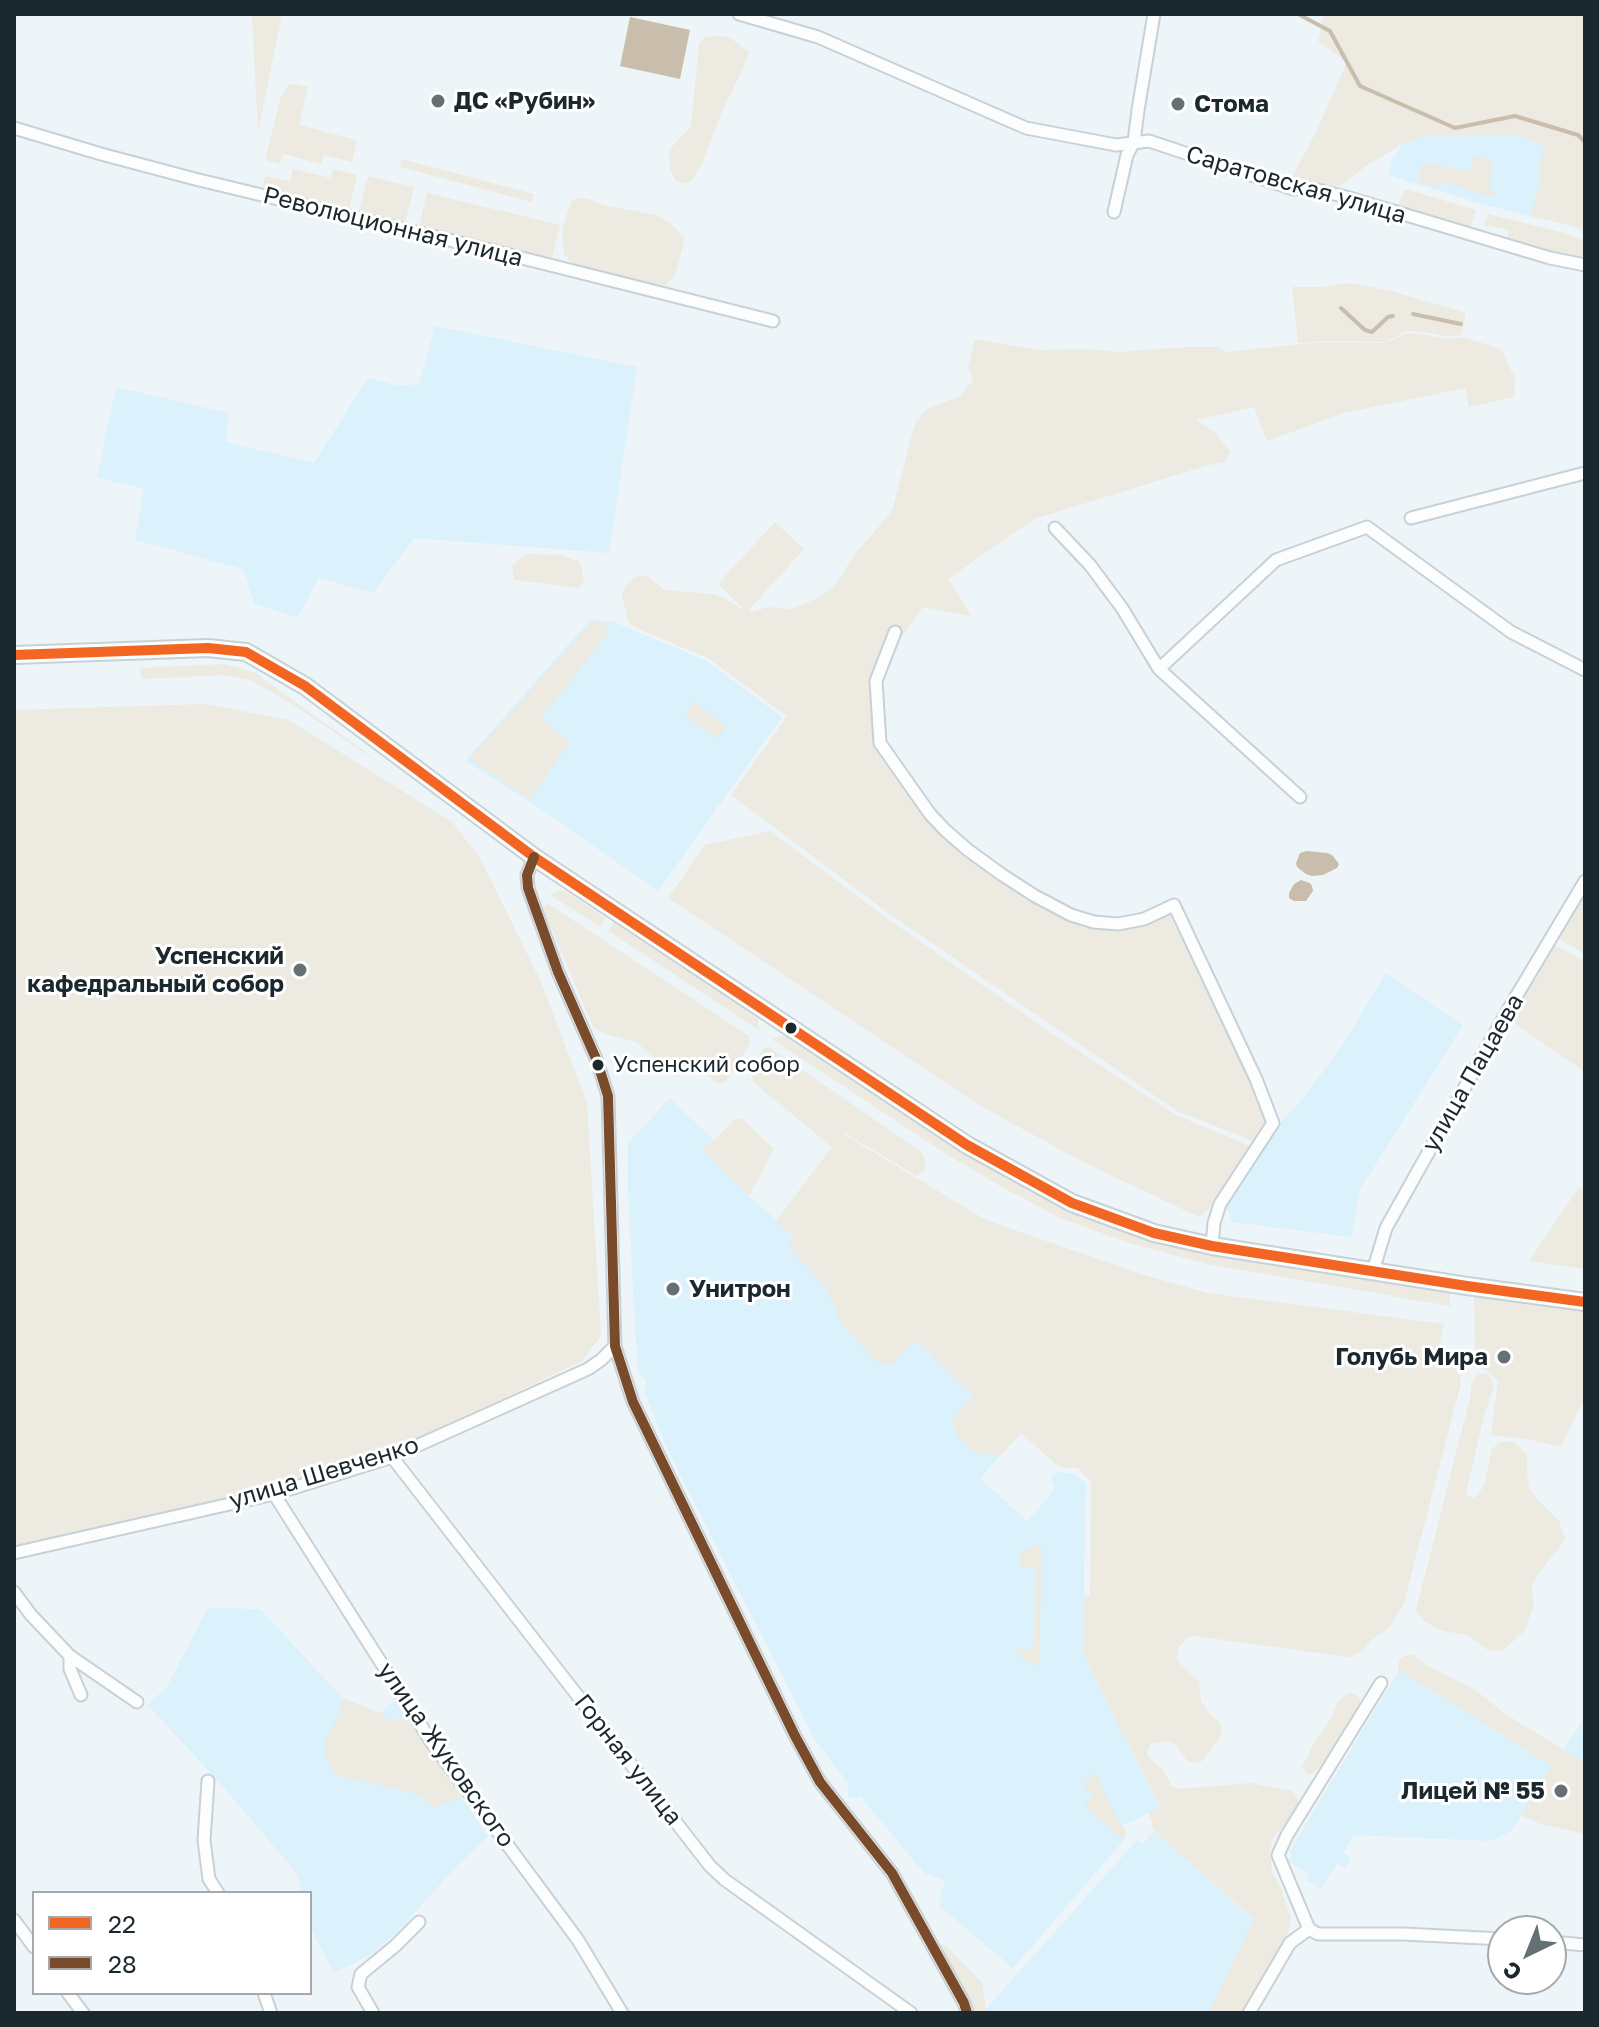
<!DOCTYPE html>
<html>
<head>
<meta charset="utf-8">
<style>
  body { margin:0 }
  #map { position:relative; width:1599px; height:2027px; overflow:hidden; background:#eef5f8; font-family:"Golos Text",sans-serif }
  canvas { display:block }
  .frame { position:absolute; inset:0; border:16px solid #1b282e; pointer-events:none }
  .legend { position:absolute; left:32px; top:1891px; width:280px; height:104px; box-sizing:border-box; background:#fff; border:2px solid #a4a9ab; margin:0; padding:10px 14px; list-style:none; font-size:24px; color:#1b282e }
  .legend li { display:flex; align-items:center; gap:16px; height:40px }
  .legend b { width:40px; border:2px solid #a4a9ab }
  .north { position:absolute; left:1487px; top:1915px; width:80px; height:80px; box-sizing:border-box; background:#fff; border:2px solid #a4a9ab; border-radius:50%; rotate:223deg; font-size:22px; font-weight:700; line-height:32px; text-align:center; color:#1b282e }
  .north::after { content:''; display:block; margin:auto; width:28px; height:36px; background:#657075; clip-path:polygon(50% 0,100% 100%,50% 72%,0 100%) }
</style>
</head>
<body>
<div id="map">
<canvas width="1599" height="2027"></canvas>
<div class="frame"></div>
<ul class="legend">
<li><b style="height:10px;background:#f26522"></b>22</li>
<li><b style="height:10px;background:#7a4b2a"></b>28</li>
</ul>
<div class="north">С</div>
</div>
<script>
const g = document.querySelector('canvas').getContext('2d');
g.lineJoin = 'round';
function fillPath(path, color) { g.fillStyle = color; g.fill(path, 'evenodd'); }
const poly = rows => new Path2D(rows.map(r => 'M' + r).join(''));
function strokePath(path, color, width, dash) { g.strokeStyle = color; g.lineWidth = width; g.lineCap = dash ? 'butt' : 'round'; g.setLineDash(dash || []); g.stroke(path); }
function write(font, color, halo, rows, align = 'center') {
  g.font = font + ' "Golos Text",sans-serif'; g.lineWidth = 6; g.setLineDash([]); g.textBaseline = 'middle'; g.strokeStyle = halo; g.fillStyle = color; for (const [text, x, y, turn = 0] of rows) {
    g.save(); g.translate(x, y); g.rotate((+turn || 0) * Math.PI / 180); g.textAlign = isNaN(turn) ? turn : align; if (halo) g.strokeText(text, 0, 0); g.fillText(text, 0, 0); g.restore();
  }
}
const built = poly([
  [1432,135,1519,135,1544,145,1573,226,1486,205,1388,175,1392,159,1404,143],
  [435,326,637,367,609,553,414,538,373,593,319,578,297,618,254,603,243,569,135,540,144,489,97,477,116,387,229,413,226,442,314,463,368,378,399,386,419,384],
  [590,620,612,621,707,661,782,717,658,891,538,807,465,761],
  [1386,973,1463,1025,1361,1188,1351,1237,1232,1222,1225,1203,1277,1126,1301,1101,1339,1050],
  [670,1098,714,1140,702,1148,749,1196,916,1340,975,1396,1020,1433,980,1478,1027,1521,1048,1498,1054,1487,1050,1477,1059,1472,1075,1474,1087,1484,1085,1508,1083,1653,1115,1718,1119,1731,1126,1738,1160,1808,1122,1826,1126,1831,1124,1840,1013,1968,939,1906,945,1880,924,1873,861,1797,848,1798,848,1783,814,1738,670,1455,647,1398,644,1390,647,1381,639,1373,635,1330,628,1189,628,1143],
  [208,1608,260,1609,344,1699,381,1713,395,1699,488,1836,457,1866,401,1928,370,1955,334,1973,310,1927,310,1893,302,1893,297,1874,214,1776,147,1705,166,1688],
  [1399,1670,1552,1766,1585,1718,1585,1834,1538,1823,1521,1816,1511,1831,1491,1841,1354,1835,1343,1853,1351,1858,1345,1868,1337,1864,1321,1889,1306,1880,1309,1874,1288,1861,1292,1854,1289,1852],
  [1154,1831,1254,1920,1208,2013,991,2013,986,2009,1137,1840,1142,1844]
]);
const green = poly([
  [252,14,282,14,258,132],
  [1324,14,1585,14,1585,231,1573,226,1529,216,1534,203,1541,176,1538,174,1544,145,1519,135,1432,135,1404,143,1366,166,1340,186,1291,179,1317,130,1347,62,1318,41],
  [714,36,729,37,749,52,744,66,720,116,703,162,692,180,686,184,676,181,670,169,669,150,691,126,699,43,706,37],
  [296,84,308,87,299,125,357,140,352,162,324,155,321,164,283,154,280,164,265,160,281,96,289,85],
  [1475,156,1493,160,1489,188,1495,195,1489,197,1447,183,1435,186,1418,181,1423,163,1471,171],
  [402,159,534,194,532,202,400,167],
  [293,169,330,178,333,169,357,175,349,210,262,188,265,176,290,182],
  [368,176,414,187,405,223,359,211],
  [1405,189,1476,210,1470,229,1397,208],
  [427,193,560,225,552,258,419,226],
  [579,198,588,199,603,205,656,215,670,223,685,238,675,276,665,285,653,285,581,268,569,261,564,253,562,229,572,200],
  [1488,214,1569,234,1585,241,1585,257,1550,252,1507,239,1509,230,1484,225],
  [1350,283,1391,291,1466,313,1461,335,1448,337,1427,332,1407,331,1385,342,1324,341,1298,343,1292,287,1322,287],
  [1407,333,1427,335,1448,339,1463,337,1501,349,1515,378,1514,397,1469,407,1465,388,1344,413,1267,441,1254,407,1196,420,1214,432,1231,452,1224,462,1209,465,1034,519,948,579,972,616,923,607,870,682,877,752,926,819,940,833,967,857,998,878,1119,929,1145,925,1169,914,1252,1083,1266,1125,1256,1140,1253,1141,1177,1111,891,915,731,795,787,716,708,658,638,629,630,624,628,619,622,597,623,592,628,583,636,577,643,575,649,577,664,590,712,594,722,597,746,611,718,584,775,522,804,549,748,611,753,612,767,607,791,609,820,597,834,586,856,553,892,511,915,423,926,409,960,396,973,380,968,368,975,339,1038,350,1083,349,1119,352,1187,347,1218,347,1225,352,1324,342,1385,343],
  [526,554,560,555,580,562,584,580,579,588,514,580,512,565],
  [592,622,604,623,608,626,609,631,541,718,567,740,568,745,530,799,469,759],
  [224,664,254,672,390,770,291,703,250,680,224,675,141,679,140,668],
  [694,702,726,726,717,739,685,715],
  [205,704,289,720,452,822,480,858,541,982,587,1103,601,1336,582,1361,389,1452,274,1487,14,1548,14,710],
  [770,831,888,919,1054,1035,1176,1115,1252,1147,1215,1204,1199,1217,1085,1163,984,1108,668,898,705,845],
  [1585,887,1585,954,1555,937],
  [559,890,565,891,606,918,601,927,550,895],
  [547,903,749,1036,750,1044,726,1081,719,1084,716,1082,691,1061,676,1077,636,1042,605,1034,593,1027,543,908],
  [614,922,750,1011,758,1019,759,1030,608,931],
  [1553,944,1585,962,1585,1072,1508,1019],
  [782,1036,789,1038,1005,1177,1064,1208,1135,1233,1448,1290,1450,1292,1450,1306,1207,1264,1132,1244,1060,1218,1000,1186,951,1157,772,1039],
  [769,1047,920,1151,925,1159,925,1170,917,1176,843,1132,842,1133,986,1220,1144,1275,1208,1293,1444,1324,1435,1365,1443,1362,1453,1364,1460,1376,1461,1383,1404,1603,1392,1623,1386,1630,1373,1639,1362,1651,1353,1656,1348,1657,1194,1636,1189,1637,1179,1647,1176,1659,1199,1682,1201,1701,1207,1711,1221,1724,1221,1735,1202,1761,1198,1763,1187,1761,1177,1746,1170,1741,1154,1743,1150,1745,1147,1752,1148,1756,1164,1771,1171,1785,1177,1789,1251,1783,1292,1791,1298,1799,1298,1807,1293,1815,1272,1839,1270,1852,1272,1872,1282,1890,1291,1919,1286,1941,1243,2013,1208,2013,1254,1919,1154,1831,1149,1813,1160,1807,1126,1738,1119,1731,1115,1718,1083,1653,1084,1596,1090,1595,1091,1481,1077,1468,1059,1467,1021,1433,1001,1455,977,1454,958,1437,952,1420,974,1396,916,1340,893,1363,878,1363,841,1322,826,1287,788,1246,795,1237,776,1221,832,1147,753,1082,752,1078,761,1052,765,1048],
  [741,1118,774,1149,749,1196,702,1148,715,1140,734,1119],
  [1579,1187,1585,1191,1585,1269,1529,1261],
  [1474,1295,1585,1310,1585,1401,1583,1401,1561,1447,1527,1439,1491,1435,1498,1380,1475,1362],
  [1480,1373,1487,1374,1491,1378,1494,1386,1484,1416,1466,1493,1468,1496,1474,1498,1480,1492,1485,1481,1492,1449,1501,1442,1514,1441,1527,1454,1527,1474,1529,1488,1539,1501,1559,1521,1565,1538,1559,1548,1537,1575,1531,1588,1534,1604,1525,1630,1505,1649,1496,1651,1488,1650,1467,1635,1443,1631,1424,1621,1418,1614,1416,1610,1470,1398,1471,1387,1475,1377],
  [1041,1545,1040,1663,1031,1666,1015,1650,1034,1649,1035,1568,1019,1567,1023,1550],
  [1407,1655,1413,1655,1430,1667,1475,1690,1507,1715,1585,1763,1585,1834,1538,1823,1521,1815,1552,1766,1399,1670,1398,1665,1400,1658],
  [1352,1693,1359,1697,1360,1701,1357,1714,1322,1764,1313,1774,1307,1774,1302,1767,1312,1747,1331,1718,1338,1702,1344,1696],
  [344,1699,381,1713,391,1721,407,1717,462,1797,434,1807,420,1795,336,1775,325,1754,326,1737,336,1721],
  [1095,1773,1121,1826,1126,1831,1124,1840,1084,1806,1093,1796,1083,1786],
  [941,1944,947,1947,982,1983,986,2009,991,2013,975,2013,941,1953]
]);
const water = poly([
  [630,17,690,30,680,79,620,66],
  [1307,851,1327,853,1332,855,1339,864,1337,868,1323,875,1312,876,1306,874,1297,867,1296,863,1300,853],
  [1301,880,1310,883,1312,886,1313,891,1306,901,1294,901,1289,898,1289,893,1294,884]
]);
const stream = poly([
  [1298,14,1330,31,1360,86,1455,128,1515,116,1578,135,1585,142],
  [1341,308,1365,330,1372,332,1388,317,1393,316],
  [1413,314,1461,324]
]);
const minor = poly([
  [739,14,818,37,1026,128,1116,145,1149,141,1293,189,1310,188,1346,197,1550,258,1585,265],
  [14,128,101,154,195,179,486,249,773,321],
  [1114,212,1127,155,1134,142,1138,110,1154,14],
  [1411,518,1585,473],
  [1055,528,1090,565,1122,608,1159,669,1300,797],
  [895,632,876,681,880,743,930,814,945,830,968,850,1001,874,1035,896,1071,915,1094,922,1118,924,1144,919,1174,905,1256,1079,1273,1123,1220,1204,1214,1223,1212,1246],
  [1159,669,1276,560,1367,527,1511,632,1585,670],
  [534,857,527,875,528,888,558,972,597,1061,608,1096,615,1346,633,1402,795,1736,820,1782,892,1873,964,2003,967,2013],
  [1373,1271,1386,1228,1508,1010,1585,881],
  [392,1457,710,1866,725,1880,911,2013],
  [274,1494,432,1743,578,1940,622,2013],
  [14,1553,274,1494,392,1457,588,1369,601,1360,615,1346],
  [14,1592,31,1615,70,1656,137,1702],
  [70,1656,70,1669,81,1695],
  [208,1781,204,1840,209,1879,218,1893],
  [14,1920,34,1947],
  [1309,1929,1278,1855,1287,1835,1381,1683],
  [1309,1929,1318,1934,1403,1934,1503,1939],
  [1551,1942,1585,1945],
  [68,1993,83,2013],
  [264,1993,271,2013],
  [373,2013,358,1987,361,1974,395,1946,419,1922],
  [1249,2013,1290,1943,1309,1929]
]);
const secondary = poly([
  [14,655,208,648,246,652,305,686,534,857,615,911,967,1145,1072,1203,1154,1233,1212,1246,1467,1286,1585,1302]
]);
const bus1 = poly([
  [14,655,208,648,246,652,305,686,534,857,615,911,967,1145,1072,1203,1154,1233,1212,1246,1467,1286,1585,1302]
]);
const bus2 = poly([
  [534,857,527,875,528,888,558,972,597,1061,608,1096,615,1346,633,1402,795,1736,820,1782,892,1873,964,2003,967,2013]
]);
const markers = [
  [438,101,8,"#657075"],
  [1178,104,8,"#657075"],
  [300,970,8,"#657075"],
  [791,1028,7,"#1b282e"],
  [598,1065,7,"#1b282e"],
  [673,1289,8,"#657075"],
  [1504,1357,8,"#657075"],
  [1561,1791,8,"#657075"]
];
const busNames = [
  ["Успенский собор",613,1065]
];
const poiNames = [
  ["ДС «Рубин»",454,101],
  ["Стома",1194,104],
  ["Успенский",284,956,"right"],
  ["кафедральный собор",284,984,"right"],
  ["Унитрон",689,1289],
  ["Голубь Мира",1488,1357,"right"],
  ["Лицей № 55",1545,1791,"right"]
];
const streetNames = [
  ["Саратовская улица",1296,185,16],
  ["Революционная улица",393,227,14],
  ["улица Пацаева",1473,1073,-60],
  ["улица Шевченко",324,1473,-17],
  ["улица Жуковского",446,1755,55],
  ["Горная улица",628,1760,52]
];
fillPath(built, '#dbf1fb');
fillPath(green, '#eceae1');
fillPath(water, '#c8beab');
strokePath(stream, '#c8beab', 4);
strokePath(minor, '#c8d1d6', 15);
strokePath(secondary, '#c8d1d6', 20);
strokePath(minor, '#fcfefe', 11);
strokePath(secondary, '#fcfefe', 16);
strokePath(bus1, '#f26522', 10);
strokePath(bus2, '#7a4b2a', 10);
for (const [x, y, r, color] of markers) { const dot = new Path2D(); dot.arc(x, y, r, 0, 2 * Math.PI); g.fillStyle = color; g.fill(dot); strokePath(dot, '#fff', 3); }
write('22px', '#1b282e', '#fff', busNames, 'left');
write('bold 24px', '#1b282e', '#fff', poiNames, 'left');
write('24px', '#1b282e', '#fff', streetNames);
</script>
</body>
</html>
